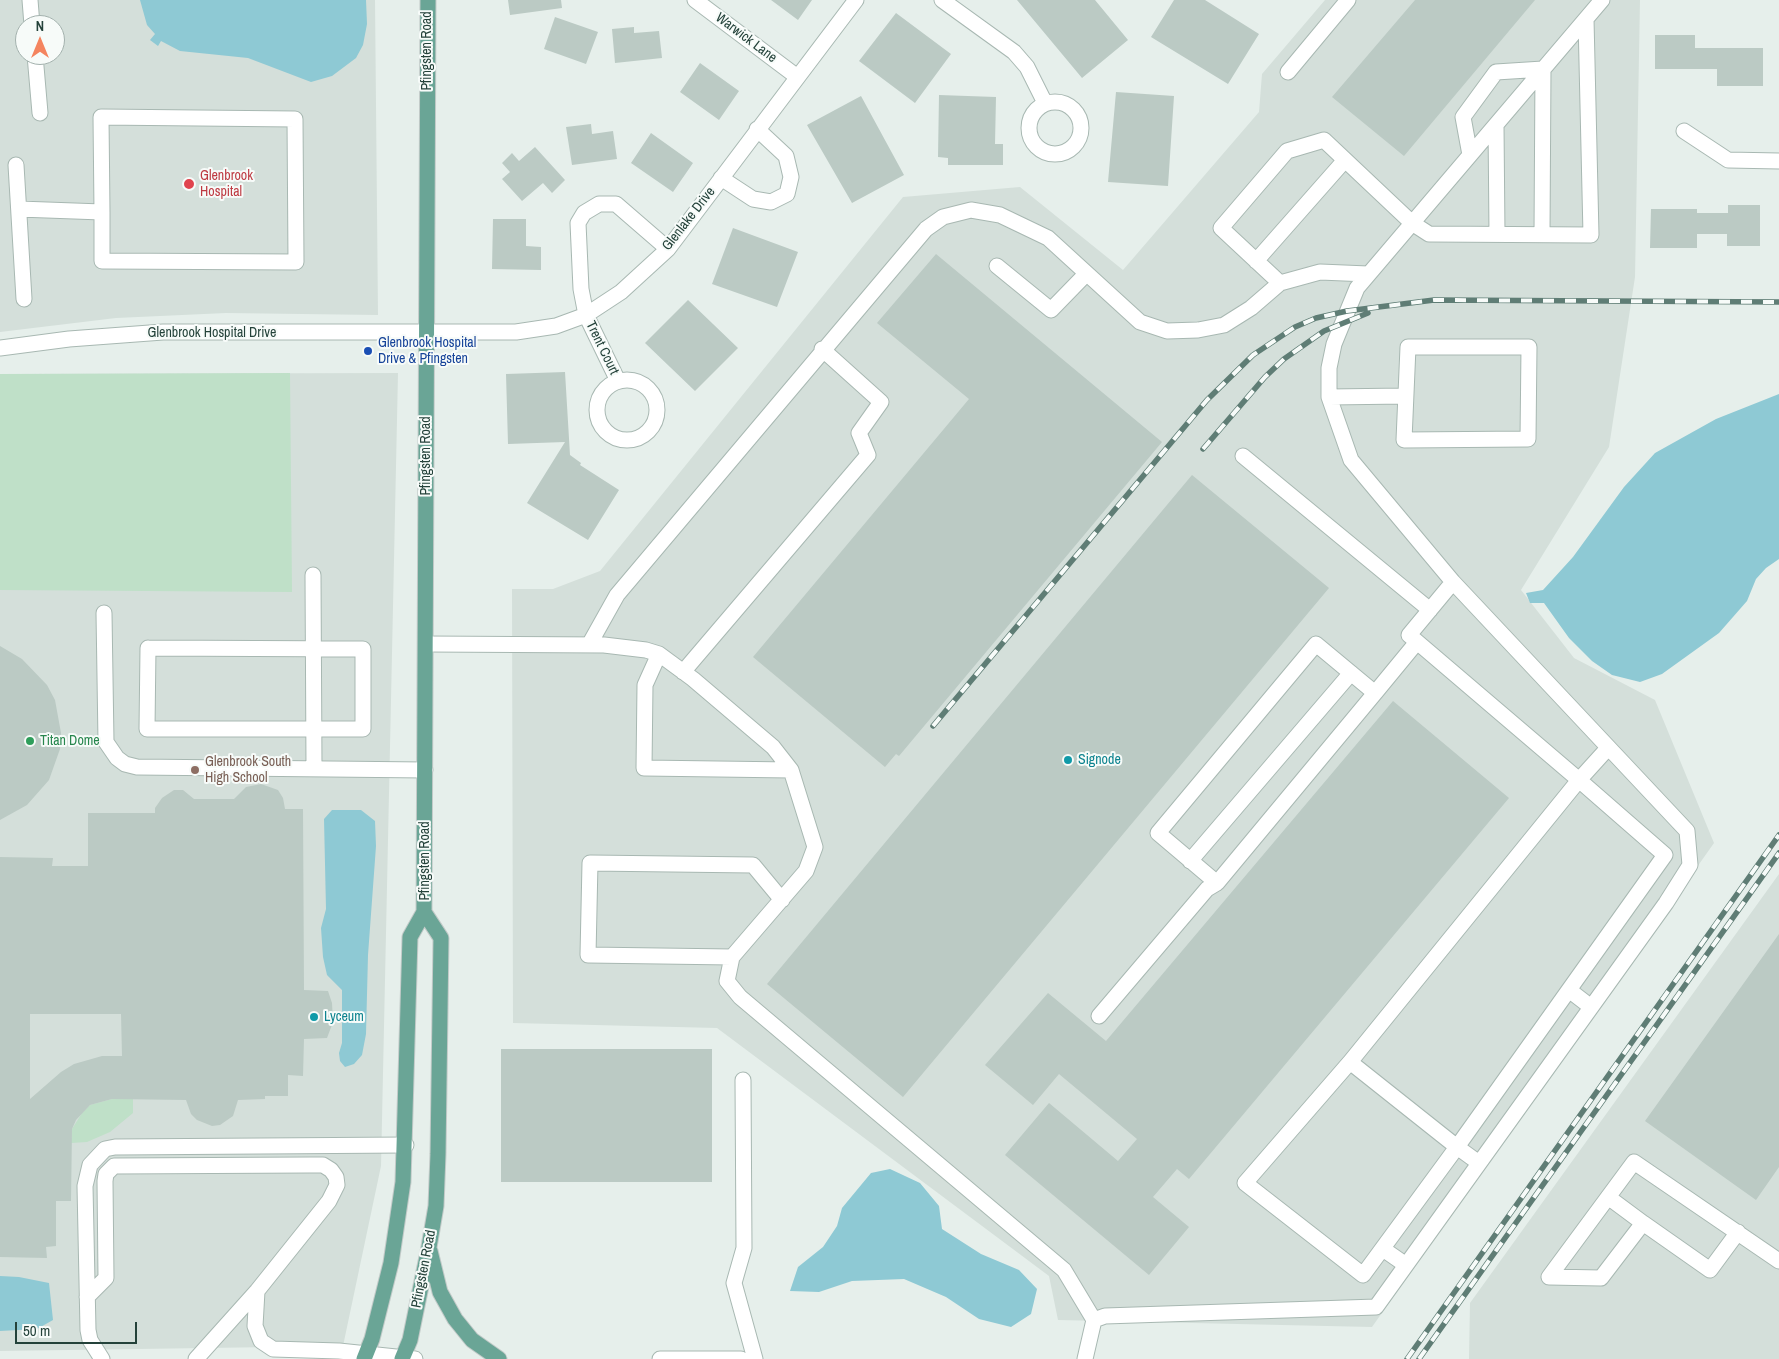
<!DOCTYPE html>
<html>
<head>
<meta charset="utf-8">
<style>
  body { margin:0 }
  #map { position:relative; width:1779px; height:1359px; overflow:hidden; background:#e6efeb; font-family:"Archivo Narrow",sans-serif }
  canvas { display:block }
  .north { position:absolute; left:15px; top:15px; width:50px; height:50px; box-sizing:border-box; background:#f7fbf9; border:1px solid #a3b1ad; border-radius:50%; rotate:0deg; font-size:14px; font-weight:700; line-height:20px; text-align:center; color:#24423a }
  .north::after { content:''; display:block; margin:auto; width:18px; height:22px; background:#f4845f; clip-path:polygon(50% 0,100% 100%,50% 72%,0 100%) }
  .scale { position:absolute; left:15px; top:1322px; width:122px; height:22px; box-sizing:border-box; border:2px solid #24423a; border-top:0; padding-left:6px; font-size:15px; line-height:18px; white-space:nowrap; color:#24423a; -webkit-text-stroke:4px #f7fbf9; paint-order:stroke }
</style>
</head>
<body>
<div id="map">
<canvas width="1779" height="1359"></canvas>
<div class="north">N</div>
<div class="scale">50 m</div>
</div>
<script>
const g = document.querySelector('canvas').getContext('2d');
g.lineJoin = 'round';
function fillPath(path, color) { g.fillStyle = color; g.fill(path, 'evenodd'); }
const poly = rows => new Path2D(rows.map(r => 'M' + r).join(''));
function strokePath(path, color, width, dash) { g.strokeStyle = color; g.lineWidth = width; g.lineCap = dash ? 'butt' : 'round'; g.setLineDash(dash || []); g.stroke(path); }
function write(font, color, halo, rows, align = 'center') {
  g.font = font + ' "Archivo Narrow",sans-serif'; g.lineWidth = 4; g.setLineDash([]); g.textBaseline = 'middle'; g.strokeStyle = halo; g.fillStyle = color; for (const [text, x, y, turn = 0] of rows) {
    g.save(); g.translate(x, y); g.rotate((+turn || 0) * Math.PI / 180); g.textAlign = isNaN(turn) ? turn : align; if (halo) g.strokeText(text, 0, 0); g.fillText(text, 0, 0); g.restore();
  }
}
const built = poly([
  [0,0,375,0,378,315,226,313,116,318,0,332],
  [25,25,55,25,55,55,25,55],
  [1325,0,1640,0,1635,277,1609,447,1521,590,1574,658,1655,700,1714,843,1372,1327,1058,1320,1049,1276,717,1028,513,1023,512,589,553,589,600,571,903,197,1020,187,1123,270,1259,112,1262,74],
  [398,373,381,1166,343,1346,0,1351,0,374],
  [1779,874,1779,1359,1469,1359,1470,1303]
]);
const green = poly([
  [290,373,292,592,0,590,0,374],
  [112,1099,133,1099,133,1113,110,1132,87,1142,71,1143,72,1129,82,1113,90,1105]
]);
const water = poly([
  [140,0,366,0,367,24,363,45,356,58,332,76,311,82,248,58,180,51,161,41,158,46,150,40,155,34,147,25],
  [1779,394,1779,559,1766,568,1756,579,1747,601,1719,633,1662,674,1640,682,1612,675,1592,661,1569,638,1544,603,1530,603,1526,593,1543,590,1573,557,1624,487,1655,453,1716,419],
  [332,810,361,810,375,821,376,846,368,955,366,1034,362,1055,354,1064,345,1067,340,1061,339,1053,342,1043,342,990,327,975,323,957,321,928,326,909,324,819],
  [890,1169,920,1183,939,1206,942,1229,981,1254,1019,1270,1037,1289,1031,1314,1011,1327,979,1319,946,1297,904,1279,852,1281,819,1292,790,1291,798,1267,823,1247,837,1226,842,1208,871,1173],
  [0,1276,19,1277,49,1283,53,1320,37,1329,0,1331]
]);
const building = poly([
  [508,0,561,0,562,8,510,15],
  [771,0,812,0,798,20],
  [1017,0,1095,0,1128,40,1082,78],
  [1174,0,1205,0,1259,34,1228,84,1151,37],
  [1415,0,1535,0,1404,156,1332,97],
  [896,13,951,54,915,103,859,61],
  [555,17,598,32,586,64,544,49],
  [634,27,634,33,659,31,662,58,615,63,612,29],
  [1655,35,1695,35,1695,48,1763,48,1763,86,1717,86,1717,69,1655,69],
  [700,63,739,91,719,120,680,92],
  [1116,92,1174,96,1168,186,1108,182],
  [939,95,996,97,995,144,1003,144,1003,165,948,165,948,158,938,157],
  [861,96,904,175,852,203,807,125],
  [591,124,592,134,613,131,617,159,572,165,566,127],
  [651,133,693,163,673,192,631,163],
  [535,147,565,180,552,193,543,183,522,201,502,179,510,172,502,163,512,153,519,161],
  [1728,205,1760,205,1760,246,1727,246,1727,234,1697,234,1697,248,1650,248,1651,209,1697,209,1697,213,1728,213],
  [493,219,526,219,526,246,541,247,541,270,492,269],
  [733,228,798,252,777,307,712,284],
  [936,254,1162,442,899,756,896,754,885,767,753,657,969,399,877,323],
  [688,300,738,348,695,391,645,343],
  [565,372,570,455,581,463,580,465,619,490,588,540,527,503,565,442,508,444,506,374],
  [1192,475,1329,588,903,1097,767,984],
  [0,646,22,659,47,685,55,700,61,733,60,749,49,780,27,805,0,820],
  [1393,701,1509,798,1189,1179,1177,1169,1153,1197,1189,1227,1149,1275,1005,1155,1049,1103,1118,1161,1137,1139,1059,1074,1033,1105,985,1065,1048,993,1106,1041],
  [261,784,278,790,283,798,285,809,303,809,304,990,328,991,332,1003,333,1022,327,1038,304,1039,303,1076,288,1075,288,1096,265,1096,265,1099,238,1100,233,1116,220,1125,212,1126,197,1120,191,1114,186,1100,112,1099,90,1105,76,1120,72,1129,71,1201,56,1201,56,1246,46,1247,47,1258,0,1257,0,857,53,858,52,866,88,866,88,813,155,813,155,808,162,798,174,790,183,790,194,799,234,799,246,787],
  [30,1014,121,1014,122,1056,102,1056,74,1064,61,1072,30,1099],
  [1779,934,1779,1167,1756,1200,1645,1121],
  [501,1049,712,1049,712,1182,501,1182]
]);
const minor = poly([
  [30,0,32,25],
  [695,0,796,76],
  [942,0,1014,52,1027,67,1045,103],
  [35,55,40,113],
  [1288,72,1348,0],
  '1029 128a26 26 0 1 1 52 0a26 26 0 1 1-52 0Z',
  [1496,125,1497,234],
  [1684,131,1728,160,1779,161],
  [1470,155,1463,117,1496,72,1543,69,1542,234],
  [16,165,24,299],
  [721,178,753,199,771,202,787,194,791,177,786,156,757,129],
  [19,209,102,212,102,261,296,262,295,119,101,117,102,212],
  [1256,261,1345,160],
  [997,266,1051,310,1086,274],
  [1368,274,1320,272,1280,283,1221,228,1287,151,1324,140,1412,223,1429,234,1591,235,1586,19],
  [1408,347,1529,347,1528,439,1404,440,1408,347],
  [0,348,69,339,163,332,516,332,556,326,586,315,621,292,668,249,856,0],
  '597 410a30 30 0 1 1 60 0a30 30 0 1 1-60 0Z',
  [618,381,586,315,581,289,578,223,584,213,599,204,616,204,668,249],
  [1329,397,1405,396],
  [1243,456,1430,610],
  [313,575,314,767],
  [1453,582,1409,635,1579,780,1608,748],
  [104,613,106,742,117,758,125,764,137,767,425,770],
  [426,644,604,645,646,650,659,654,693,679,773,747,791,770,815,847,806,871,732,957,727,981,740,997,1064,1270,1094,1320],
  [589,645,617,595,926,229,943,217,971,210,1000,215,1048,238,1140,322,1167,331,1198,330,1224,325,1251,308,1280,283],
  [148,648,363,649,363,729,147,729,148,648],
  [659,654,645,685,644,768,791,770],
  [683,672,868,455,859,433,881,402,822,349],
  [1375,693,1217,883,1158,833,1316,644,1375,693,1417,642],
  [1190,861,1351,673],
  [732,957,588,955,590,863,753,865,782,900],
  [1569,990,1591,1007],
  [1099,1016,1207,889,1217,883],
  [1350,1062,1579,780,1665,855,1457,1147,1350,1062,1245,1183,1363,1275,1457,1147,1479,1163],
  [743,1080,744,1248,734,1283,755,1359],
  [1608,1197,1643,1223],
  [1383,1249,1406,1265],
  [1549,1277,1634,1162,1779,1261],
  [1549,1277,1601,1278,1643,1223,1710,1270,1738,1232],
  [257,1291,255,1326,261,1341,273,1349,339,1351,415,1359],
  [87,1297,106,1278,105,1181,106,1174,114,1166,310,1165,323,1165,331,1170,336,1177,337,1185,329,1201,257,1291,196,1359],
  [102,1359,90,1340,88,1330,85,1186,90,1165,105,1149,115,1147,406,1145],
  [660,1359,741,1359],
  [1085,1359,1094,1320,1105,1316,1376,1307,1666,903,1690,865,1687,831,1453,582,1351,460,1329,397,1329,368,1334,344,1357,288,1602,0]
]);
const major = poly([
  [430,1251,440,1292,455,1319,472,1340,499,1359],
  [364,1359,372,1339,391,1263,403,1182,410,937,424,912,428,0],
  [402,1359,410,1340,429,1247,436,1206,438,1154,441,938,424,912]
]);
const rail = poly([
  [1203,449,1265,377,1284,359,1324,331,1368,313],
  [933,726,1207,400,1253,355,1295,327,1316,318,1347,311,1434,300,1779,302],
  [1407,1359,1779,835],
  [1419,1359,1779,853]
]);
const markers = [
  [189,184,6,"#e0444e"],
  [368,351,5,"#1a4fb4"],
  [30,741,5,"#2e9e5b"],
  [1068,760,5,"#0f9aa8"],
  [195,770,5,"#8d6e63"],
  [314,1017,5,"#0f9aa8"]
];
const streetNames = [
  ["Warwick Lane",746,38,37],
  ["Pfingsten Road",427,51,-90],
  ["Glenlake Drive",689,219,-52],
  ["Glenbrook Hospital Drive",212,333],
  ["Trent Court",602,348,64],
  ["Pfingsten Road",426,456,-90],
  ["Pfingsten Road",425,861,-90],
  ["Pfingsten Road",424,1269,-79]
];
const healthNames = [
  ["Glenbrook",200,176],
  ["Hospital",200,192]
];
const transitNames = [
  ["Glenbrook Hospital",378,343],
  ["Drive & Pfingsten",378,359]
];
const leisureNames = [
  ["Titan Dome",40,741]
];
const cultureNames = [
  ["Signode",1078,760],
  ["Lyceum",324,1017]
];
const educationNames = [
  ["Glenbrook South",205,762],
  ["High School",205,778]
];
fillPath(built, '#d4dfda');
fillPath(green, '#bfe0c8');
fillPath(water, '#8ec9d4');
fillPath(building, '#bbcac4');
strokePath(minor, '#a8b8b2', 17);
strokePath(major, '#c2cac8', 17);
strokePath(minor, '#fff', 15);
strokePath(major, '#6aa596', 15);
strokePath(rail, '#5f7d75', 5.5);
strokePath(rail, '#f7fbf9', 4, [11]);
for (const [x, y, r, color] of markers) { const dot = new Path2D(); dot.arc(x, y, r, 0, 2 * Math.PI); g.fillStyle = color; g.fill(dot); strokePath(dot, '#f7fbf9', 2); }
write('14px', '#24423a', '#f7fbf9', streetNames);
write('14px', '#be3a42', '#f7fbf9', healthNames, 'left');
write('14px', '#164399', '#f7fbf9', transitNames, 'left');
write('14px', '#27864d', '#f7fbf9', leisureNames, 'left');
write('14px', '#0d838f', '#f7fbf9', cultureNames, 'left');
write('14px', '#785e54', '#f7fbf9', educationNames, 'left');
</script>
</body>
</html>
